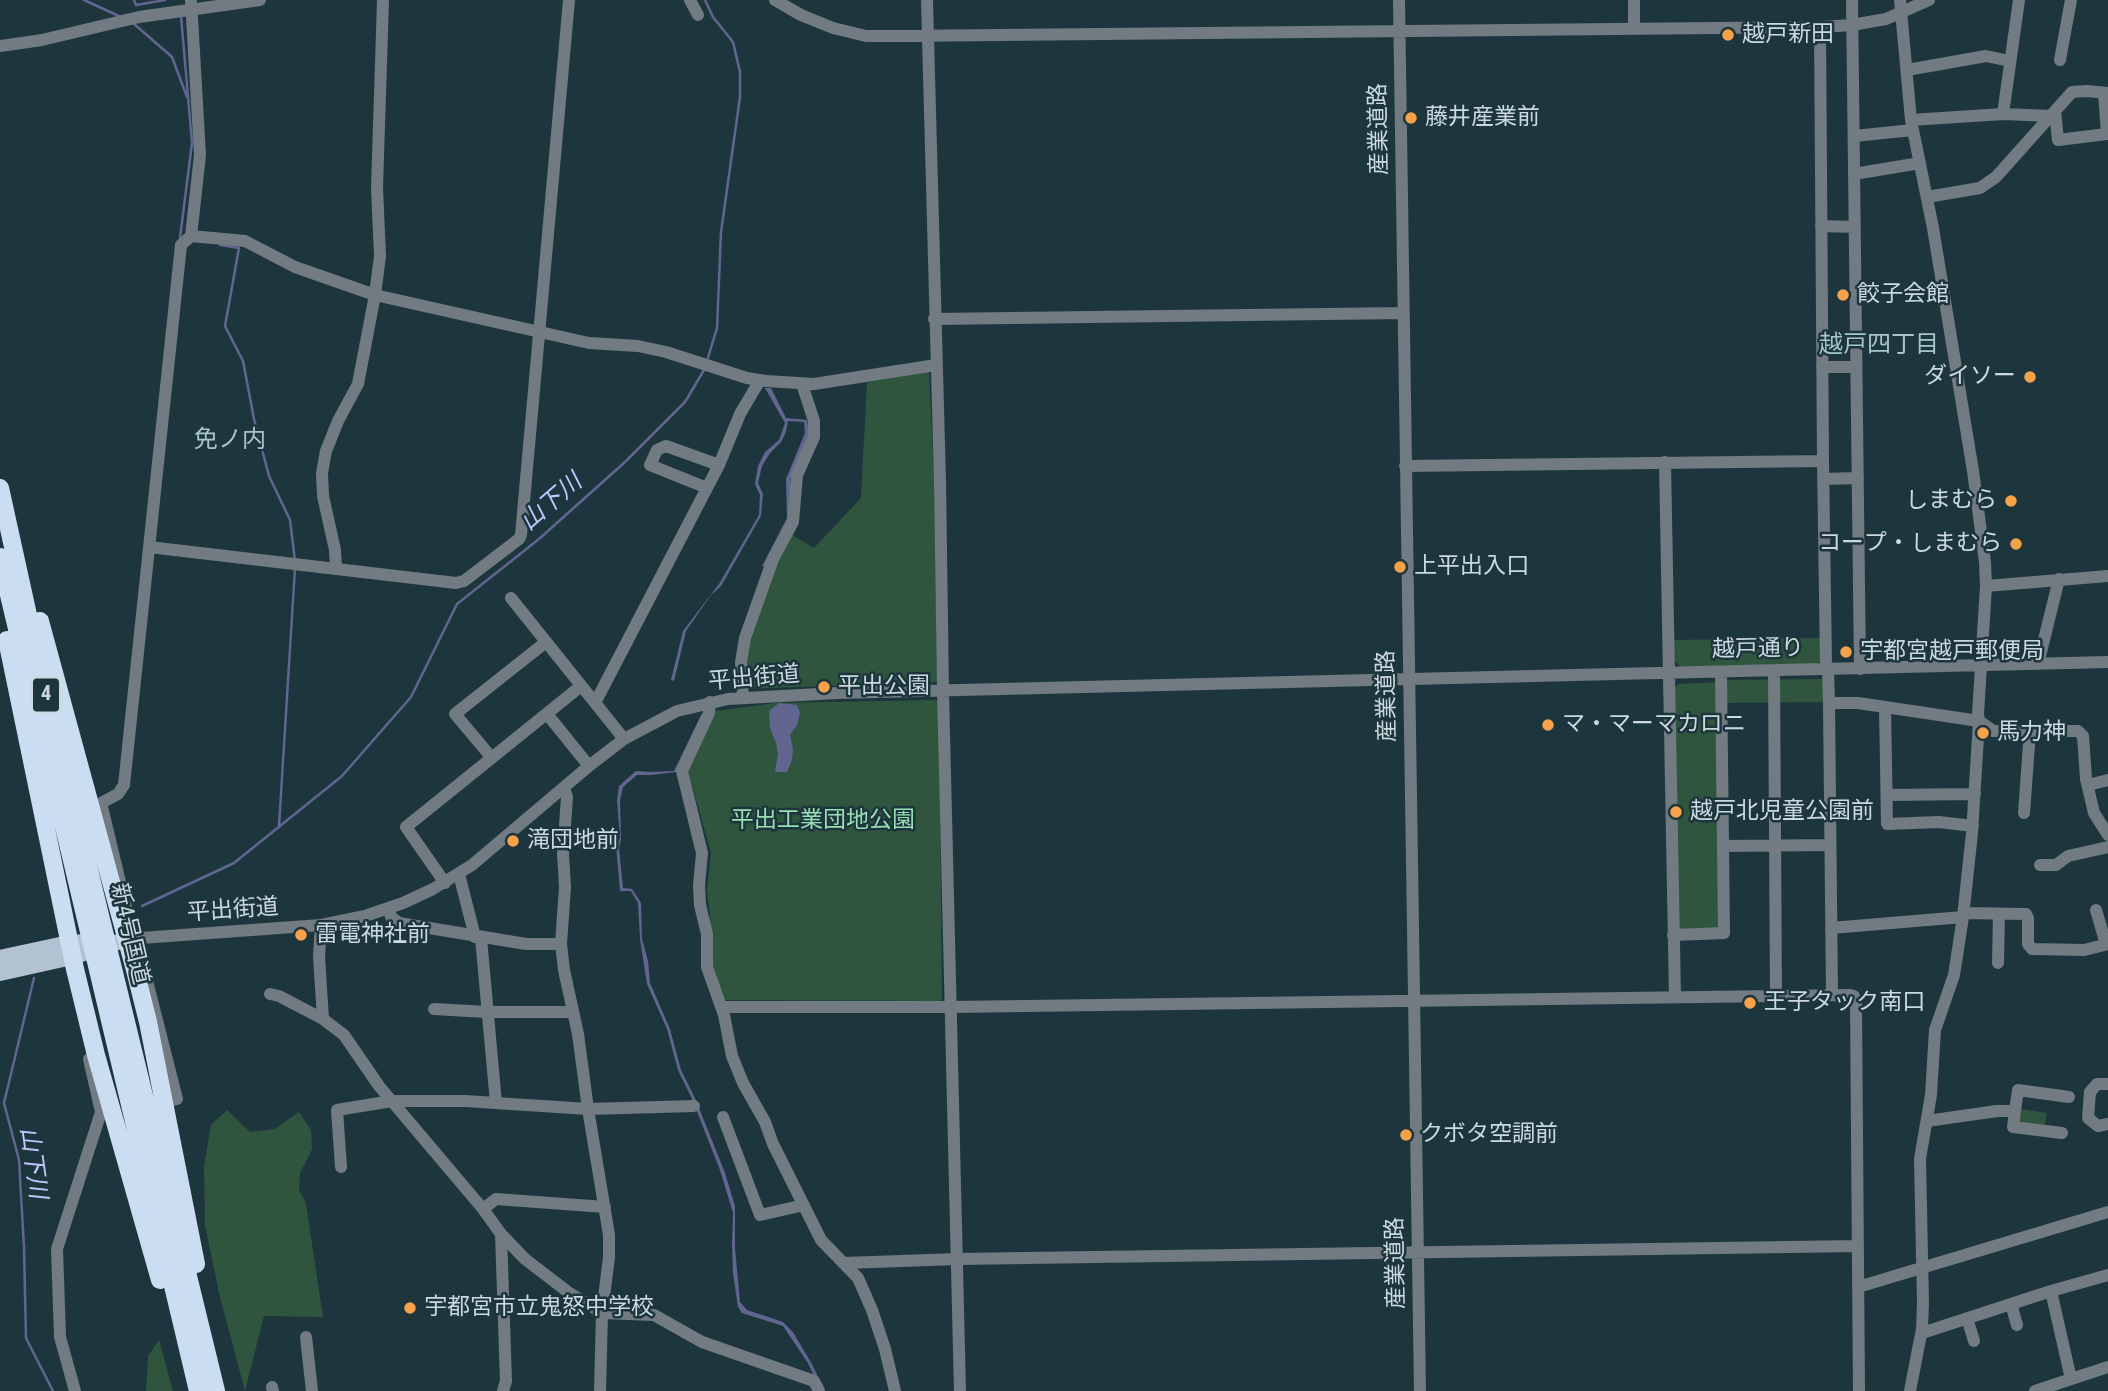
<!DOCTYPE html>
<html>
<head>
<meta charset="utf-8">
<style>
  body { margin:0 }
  canvas { display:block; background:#1d363d }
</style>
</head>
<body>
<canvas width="2108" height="1391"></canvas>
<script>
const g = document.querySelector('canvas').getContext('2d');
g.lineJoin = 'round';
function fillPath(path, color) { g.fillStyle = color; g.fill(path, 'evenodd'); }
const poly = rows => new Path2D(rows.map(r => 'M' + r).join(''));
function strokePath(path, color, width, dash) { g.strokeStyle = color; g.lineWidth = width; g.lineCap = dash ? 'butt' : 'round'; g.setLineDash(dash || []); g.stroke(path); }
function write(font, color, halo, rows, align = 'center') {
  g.font = font + ' "Roboto Condensed","Noto Sans JP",sans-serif'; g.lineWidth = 5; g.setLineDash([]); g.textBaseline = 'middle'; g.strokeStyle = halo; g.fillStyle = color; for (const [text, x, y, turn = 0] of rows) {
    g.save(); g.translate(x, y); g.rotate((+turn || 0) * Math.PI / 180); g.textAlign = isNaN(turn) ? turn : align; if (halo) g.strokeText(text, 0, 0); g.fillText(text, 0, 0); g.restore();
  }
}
const green = poly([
  [929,372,934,474,937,682,743,689,741,662,787,532,814,548,861,498,867,382],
  [1821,638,1821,660,1817,664,1681,667,1674,660,1673,640],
  [1821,679,1825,683,1825,702,1724,703,1725,680],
  [1718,682,1723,932,1678,932,1674,688,1678,684],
  [939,700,942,1001,723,1000,711,962,710,915,707,891,711,853,688,770,716,711,775,703],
  [2021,1109,2047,1113,2044,1128,2021,1125,2019,1121],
  [227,1110,250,1132,275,1129,299,1112,311,1130,312,1149,300,1173,299,1189,306,1204,323,1317,264,1316,245,1391,219,1293,205,1225,204,1166,211,1125],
  [159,1340,173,1391,146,1391,148,1356]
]);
const water = poly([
  [765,388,771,388,786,418,807,420,809,434,790,479,791,519,765,567,762,566,787,518,786,479,805,433,804,422,788,421,786,432,781,442,770,453,762,466,758,483,763,494,761,516,721,586,711,595,686,631,674,681,671,680,683,631,719,584,759,515,760,495,755,484,758,466,765,452,779,440,785,423],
  [779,703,797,705,800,713,797,725,790,735,793,749,792,760,787,772,775,772,778,754,776,743,770,728,769,711],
  [701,715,704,716,676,772,651,775,637,775,623,787,620,800,621,840,619,848,623,888,632,889,641,903,642,939,648,961,650,983,670,1029,681,1070,695,1098,725,1173,735,1206,735,1248,740,1302,747,1310,783,1322,793,1332,813,1366,824,1391,821,1391,808,1363,783,1326,742,1313,738,1307,733,1273,732,1245,733,1213,720,1170,692,1099,678,1070,667,1029,647,984,640,939,638,903,631,891,620,891,616,845,620,838,617,800,619,786,636,771,651,772,674,771]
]);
const stream = poly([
  [84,0,121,17],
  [134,0,136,5,165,0],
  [705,0,713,17,733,42,740,72,740,97,721,232,717,328,707,361],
  [181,16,192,143,180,238,182,238],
  [133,23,172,57,187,97],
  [220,245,239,248,225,326,243,361,254,419,269,476,290,520,295,561],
  [279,826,295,568],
  [142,906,234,863,342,776,411,697,457,604,539,539,625,462,685,402,704,370],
  [34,978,4,1103,19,1160,24,1247,26,1338,53,1391]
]);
const minor = poly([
  [690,0,698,15],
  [775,0,801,15,833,28,866,36,897,36,1820,27,1852,25,1886,19,1929,0],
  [927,0,940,481,943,691,960,1391],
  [1399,0,1420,1391],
  [1634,0,1634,28],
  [1852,0,1860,669],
  [1900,0,1911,120,1933,228,1973,471,1985,562,1986,586,1978,714,1979,721,1993,731,2078,731,2083,736,2086,779,2094,813,2108,835],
  [1820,27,1823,461,1826,664,1828,670,1829,703,1832,994],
  [0,46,42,40,139,17,260,0],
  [2060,60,2071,0],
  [1907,70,1986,56,2010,61],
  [2055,111,2058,140,2107,134,2104,93],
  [2003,114,2019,0],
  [1911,120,2003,114,2051,116],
  [1854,136,1913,130],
  [1854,174,1920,163],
  [1927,197,1980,188,1996,177,2072,92,2087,91,2108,93],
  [1821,226,1855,227],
  [191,236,245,241,295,267,375,295,589,343,638,346,666,352,747,378,766,381,814,384,936,365],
  [934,319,1403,313],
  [1822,367,1856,367],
  [1665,462,1675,997],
  [719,465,740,414,760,380],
  [1405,466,1823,461],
  [1824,479,1858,478],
  [149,547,456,583,464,581,519,539,521,535,569,0],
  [336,568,335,550,323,496,322,473,326,451,338,421,358,384,375,295,380,256,377,188,383,0],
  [1986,586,2108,576],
  [511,598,624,739],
  [2038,664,2059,579],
  [1774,671,1776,995],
  [743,697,741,662,745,638,773,559,793,522,797,475,814,437,814,421,802,384],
  [710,702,709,713,682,771,702,853,699,885,700,905,707,934,707,967,724,1015,732,1056,743,1083,765,1122,773,1144,821,1240,858,1278,872,1310,885,1349,895,1391],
  [595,703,707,488,719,465,666,446,657,450,650,465,707,488],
  [1829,703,1858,703,1979,721,1972,833,1963,917,1954,975,1935,1030,1931,1095,1920,1159,1923,1303,1922,1329,1910,1391],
  [1885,707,1887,824,1939,822,1973,826],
  [547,714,589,766],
  [492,758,455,714,546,642],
  [2088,785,2108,780],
  [564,788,567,797,563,854,565,887,561,944,564,970,578,1034,588,1109,609,1235,609,1257,602,1313,600,1391],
  [1887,795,1975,794],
  [2024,813,2030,731],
  [1723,846,1830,845],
  [2040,865,2056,865,2068,856,2108,847],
  [459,874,475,937],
  [445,883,406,827,581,686],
  [126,907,101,803,118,794,124,785,181,245,191,236,200,155,191,0],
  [389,909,391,917,399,923,526,944,561,944],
  [2096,910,2106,944],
  [1964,913,2026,914,2028,918,2028,944,2032,949,2084,950,2108,944],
  [321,925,319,956,323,1019],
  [1831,928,1963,917],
  [1673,935,1724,933,1721,672],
  [481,938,496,1103],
  [127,939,321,925,365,916,403,903,433,889,472,865,589,766,624,739,677,711,728,699,837,693,2108,662],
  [1998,963,1999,914],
  [145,968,148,985,177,1099,172,1100],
  [270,994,279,996,323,1019,344,1035,379,1086,483,1209,501,1234,525,1259,568,1292,602,1313,654,1315,702,1342,814,1381,819,1391],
  [721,1007,951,1007,1850,995,1854,996,1856,1003,1859,1391],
  [434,1009,487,1012,573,1012],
  [2108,1084,2097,1084,2090,1092,2088,1118,2098,1126,2108,1124],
  [2015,1111,2018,1090,2069,1097],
  [723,1117,760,1215,804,1205],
  [1927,1121,1997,1111,2015,1111,2013,1127,2062,1133],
  [341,1167,337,1110,392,1101,465,1101,588,1109,694,1106],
  [483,1209,496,1199,605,1207],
  [501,1234,506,1381,503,1391],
  [844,1263,957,1259,1858,1246],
  [1858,1287,2108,1212],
  [2051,1291,2071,1379],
  [2011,1304,2017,1325],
  [1967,1318,1974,1341],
  [1922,1333,2051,1291,2108,1275],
  [306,1337,312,1391],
  [272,1387,273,1391],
  [75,1391,60,1337,57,1249,101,1112,89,1059],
  [2035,1391,2108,1367]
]);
const major = poly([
  [0,958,69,943,103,941],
  [0,973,72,957,127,939]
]);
const highway = poly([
  [0,488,39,665,216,1391],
  [0,557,198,1391],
  [40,621,135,970,148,1022,196,1264],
  [7,640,75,969,96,1055,160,1280]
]);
const markers = [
  [1728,35,7,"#f7a149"],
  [1411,118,7,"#f7a149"],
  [1843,295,7,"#f7a149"],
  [2030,377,7,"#f7a149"],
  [2011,501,7,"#f7a149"],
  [2016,544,7,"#f7a149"],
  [1400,567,7,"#f7a149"],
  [1846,652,7,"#f7a149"],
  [824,687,7,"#f7a149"],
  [1548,725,7,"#f7a149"],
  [1983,733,7,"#f7a149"],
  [1676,812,7,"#f7a149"],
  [513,841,7,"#f7a149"],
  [301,935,7,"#f7a149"],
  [1750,1003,7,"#f7a149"],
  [1406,1135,7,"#f7a149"],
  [410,1308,7,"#f7a149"]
];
const shields = [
  [46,695,28]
];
const shieldNames = [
  ["4",46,695]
];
const poiNames = [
  ["越戸新田",1742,35],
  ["藤井産業前",1425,118],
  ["餃子会館",1857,295],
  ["ダイソー",2016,377,"right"],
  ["しまむら",1997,501,"right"],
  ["コープ・しまむら",2002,544,"right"],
  ["上平出入口",1414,567],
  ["宇都宮越戸郵便局",1860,652],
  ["平出公園",838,687],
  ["マ・マーマカロニ",1562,725],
  ["馬力神",1997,733],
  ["越戸北児童公園前",1690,812],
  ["滝団地前",527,841],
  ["雷電神社前",315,935],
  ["王子タック南口",1764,1003],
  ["クボタ空調前",1420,1135],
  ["宇都宮市立鬼怒中学校",424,1308]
];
const streetNames = [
  ["産業道路",1380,129,-91],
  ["越戸通り",1758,650,-1],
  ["平出街道",754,679,-5],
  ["産業道路",1388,696,-91],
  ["平出街道",233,911,-4],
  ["新4号国道",129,934,77],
  ["産業道路",1397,1263,-91]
];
const parkNames = [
  ["平出工業団地公園",823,821]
];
const neighbourhoodNames = [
  ["越戸四丁目",1879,346],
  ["免ノ内",230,441]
];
const waterNames = [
  ["山下川",552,503,-41],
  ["山下川",32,1163,82]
];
fillPath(green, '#2f553e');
fillPath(water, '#61658f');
strokePath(stream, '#61658f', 2.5);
strokePath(minor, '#727a82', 12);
strokePath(major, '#b2c2d2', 16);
strokePath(highway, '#cbdef1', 18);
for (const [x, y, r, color] of markers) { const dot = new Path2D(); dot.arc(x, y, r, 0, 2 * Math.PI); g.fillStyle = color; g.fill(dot); strokePath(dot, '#1d363d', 2.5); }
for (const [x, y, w] of shields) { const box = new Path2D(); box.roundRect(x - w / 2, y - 17.5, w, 35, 5); g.fillStyle = '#1d363d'; g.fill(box); strokePath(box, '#cbd9de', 2); }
write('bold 21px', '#cbd9de', null, shieldNames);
write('23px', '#cbd9de', '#1d363d', poiNames, 'left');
write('23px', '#cbd9de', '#1d363d', streetNames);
write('23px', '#97dfb2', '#1d363d', parkNames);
write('24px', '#a7c4cc', '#1d363d', neighbourhoodNames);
write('italic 24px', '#c0c6fd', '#1d363d', waterNames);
</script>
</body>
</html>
